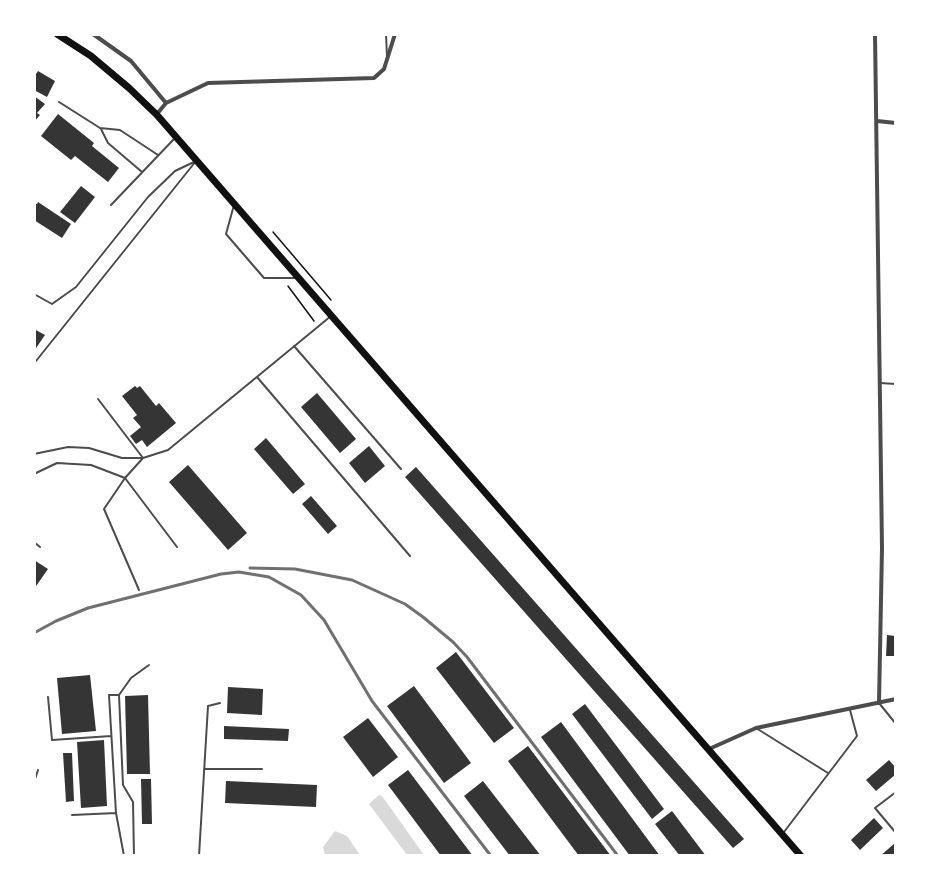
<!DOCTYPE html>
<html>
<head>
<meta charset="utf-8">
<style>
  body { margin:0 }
  #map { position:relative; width:930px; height:890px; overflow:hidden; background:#fff; font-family:Overpass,sans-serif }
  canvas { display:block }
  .frame { position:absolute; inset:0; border:36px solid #fff; pointer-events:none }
</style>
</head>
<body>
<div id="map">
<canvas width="930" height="890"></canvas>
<div class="frame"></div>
</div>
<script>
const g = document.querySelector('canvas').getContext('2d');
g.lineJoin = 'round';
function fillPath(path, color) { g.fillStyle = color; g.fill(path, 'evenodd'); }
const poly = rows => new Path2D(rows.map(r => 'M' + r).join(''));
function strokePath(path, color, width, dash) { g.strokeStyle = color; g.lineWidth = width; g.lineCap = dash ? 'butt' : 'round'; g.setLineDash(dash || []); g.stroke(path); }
const water = poly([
  [379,795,382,796,424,855,407,855,369,804],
  [335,831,347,836,360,855,325,855,323,847]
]);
const building = poly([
  [38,71,55,81,47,97,34,90,34,77],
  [34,96,45,104,37,113,40,115,34,122],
  [58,114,94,143,92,146,119,168,108,182,75,156,71,160,41,136],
  [81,186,95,197,75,223,60,212],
  [38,202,71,224,62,238,34,220,34,203,37,204],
  [34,329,45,335,34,351],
  [135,386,137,388,140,386,156,406,159,403,176,423,147,447,142,440,136,444,130,436,141,427,133,418,137,415,122,396],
  [317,393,356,439,340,453,301,407],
  [266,438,305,484,293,494,254,449],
  [369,446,385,466,365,483,349,463],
  [188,465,247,533,228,550,169,482],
  [416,467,744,839,733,848,405,477],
  [311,496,337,526,328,534,302,504],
  [34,560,48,569,34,589],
  [887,635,896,636,896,656,886,656],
  [456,652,514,728,494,743,436,668],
  [90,675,96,731,62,734,57,678],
  [414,686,471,763,444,783,387,706],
  [228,687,263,689,262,715,227,713],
  [148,695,150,774,127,774,125,696],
  [585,704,664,809,652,819,572,714],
  [368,718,398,757,373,777,343,737],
  [561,722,660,856,630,856,541,737],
  [224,726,289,729,288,741,224,739],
  [104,740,107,806,81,808,77,742],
  [528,746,611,856,579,856,508,761],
  [63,753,72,753,74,801,66,802],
  [889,760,896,768,896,774,876,791,866,780],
  [408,770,473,856,441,856,388,785],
  [141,779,151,779,152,824,142,824],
  [226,781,317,785,316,807,225,803],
  [483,781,541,856,510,856,464,796],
  [672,811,706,856,680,856,655,824],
  [874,818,883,828,860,850,851,840],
  [894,844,896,856,880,856]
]);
const path = poly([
  [273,232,331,300],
  [288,286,314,321]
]);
const service = poly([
  [386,34,387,56],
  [59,102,100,128,120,130,158,155],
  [101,129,108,143,142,172],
  [111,205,174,139],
  [234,205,226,234,264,278,295,278],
  [34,294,52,304,76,287,148,197,175,171,196,161,36,361],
  [294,346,401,469],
  [257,377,410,556],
  [880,383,896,384],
  [98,399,143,458,125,478,177,547],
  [34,454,68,447,89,448,122,458,143,458,168,450,331,316],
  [34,474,57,463,91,465,125,478,104,509,139,590],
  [34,542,40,547],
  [119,695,109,695,116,813,124,856],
  [48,697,52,740,111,736],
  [879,703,896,724],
  [756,728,828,773],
  [204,769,262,769],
  [34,782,38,770],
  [896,792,875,808,896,833],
  [72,815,116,813],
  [784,832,857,736,850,710],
  [134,856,133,802,123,785,119,695,131,678,149,665],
  [199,856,208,706,220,703]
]);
const minor = poly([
  [93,34,131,61,166,103],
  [875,34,882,548,879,703],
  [157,114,166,103,208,83,374,78,384,69,395,34],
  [877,121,896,123],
  [709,749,756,728,896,699]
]);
const trunk = poly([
  [57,34,91,56,129,88,157,115,801,856]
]);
const rail = poly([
  [250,568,295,569,352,580,405,604,423,617,453,642,467,657,618,856],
  [34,633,56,621,88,608,221,574,239,572,269,577,301,595,324,620,372,701,491,856]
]);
fillPath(water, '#d9d9d9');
fillPath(building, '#353535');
strokePath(path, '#111', 1.5);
strokePath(service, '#4c4c4c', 2);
strokePath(minor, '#4c4c4c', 4);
strokePath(trunk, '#111', 7);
strokePath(rail, '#707070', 3);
</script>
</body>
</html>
